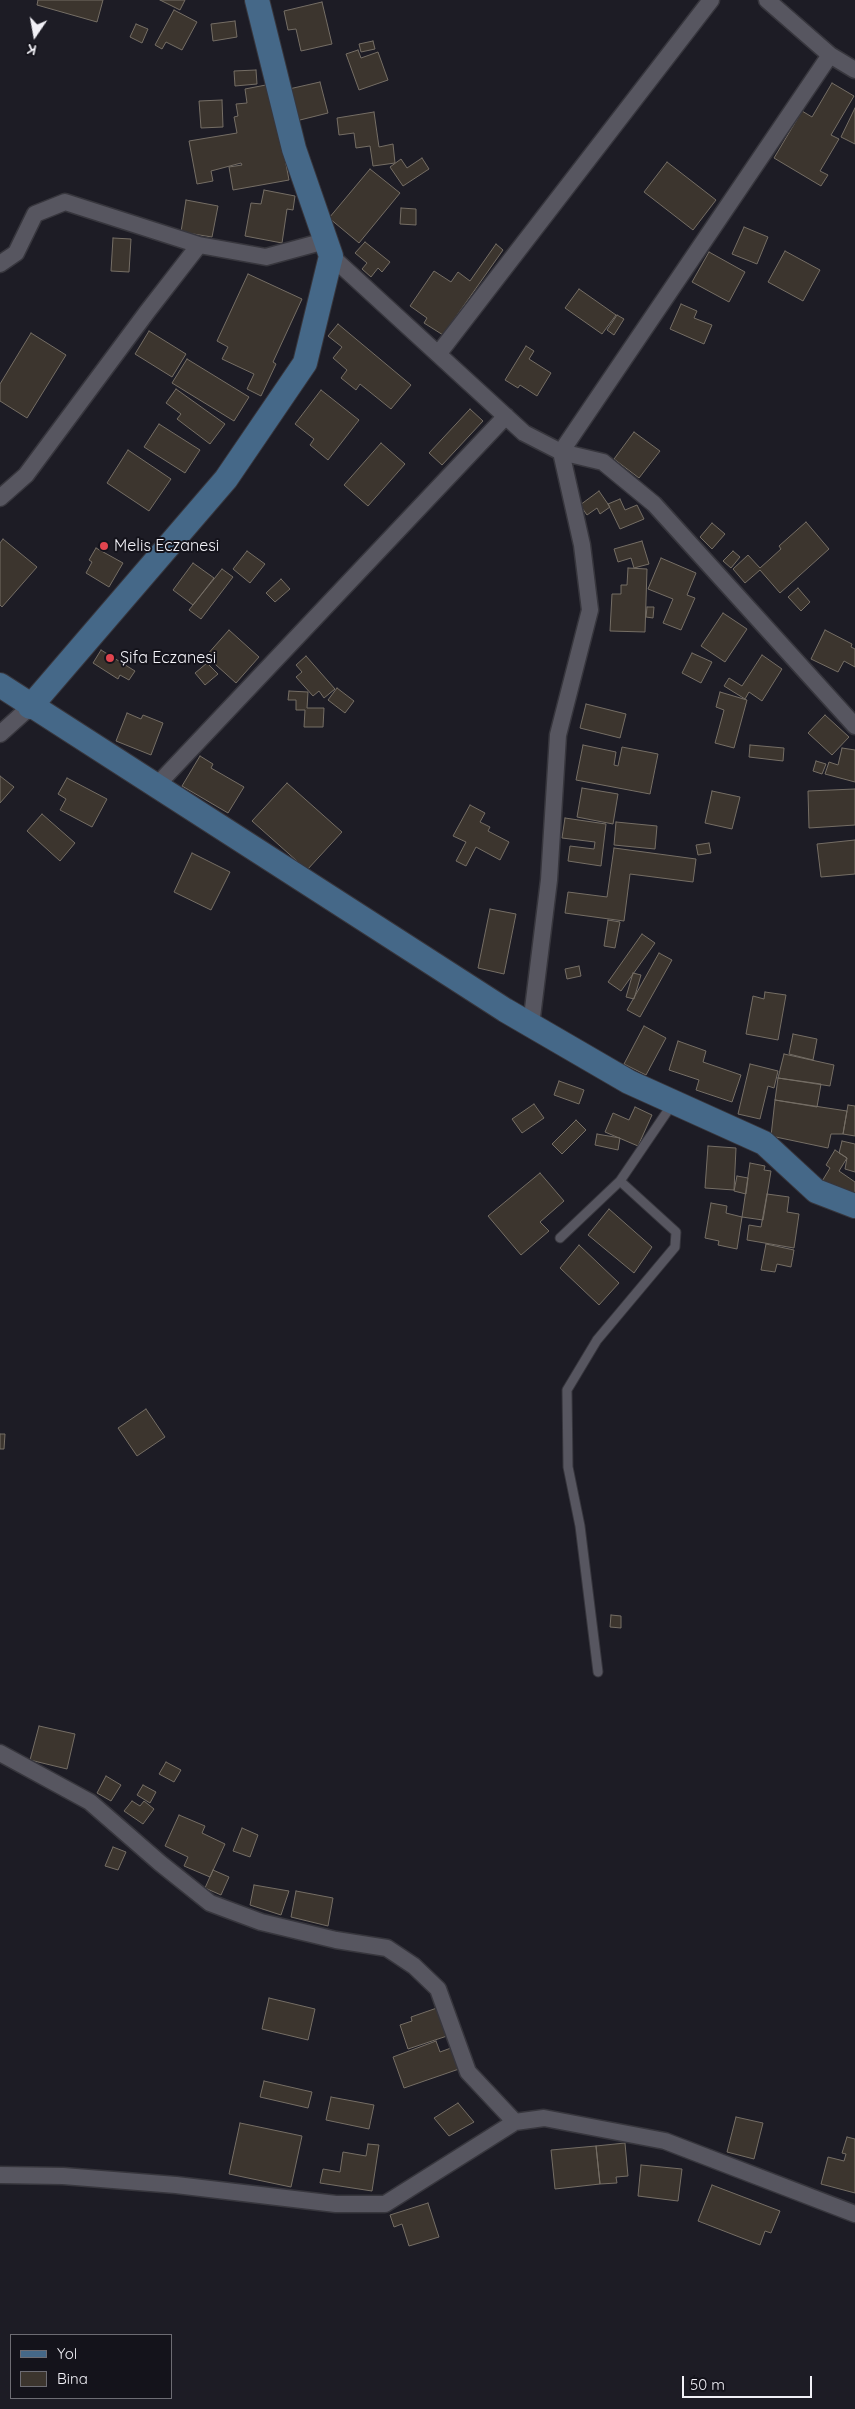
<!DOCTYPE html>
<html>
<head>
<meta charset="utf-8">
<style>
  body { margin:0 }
  #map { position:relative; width:855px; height:2409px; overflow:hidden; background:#1d1c25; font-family:Quicksand,sans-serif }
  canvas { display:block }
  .legend { position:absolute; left:10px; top:2334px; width:162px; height:65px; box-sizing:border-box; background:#14131b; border:1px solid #6d6c73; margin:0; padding:6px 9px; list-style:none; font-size:15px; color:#f2f1f7 }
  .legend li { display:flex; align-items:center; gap:10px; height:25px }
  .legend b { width:25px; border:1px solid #6d6c73 }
  .north { position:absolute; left:10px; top:10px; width:50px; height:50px; -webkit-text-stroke:4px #14131b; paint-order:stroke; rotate:192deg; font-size:14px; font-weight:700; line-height:20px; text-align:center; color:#f2f1f7 }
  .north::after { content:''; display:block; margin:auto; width:18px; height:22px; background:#f2f1f7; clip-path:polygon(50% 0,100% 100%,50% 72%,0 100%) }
  .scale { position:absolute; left:682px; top:2376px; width:130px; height:22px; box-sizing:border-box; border:2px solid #f2f1f7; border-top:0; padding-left:6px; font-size:15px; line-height:18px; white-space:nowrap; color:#f2f1f7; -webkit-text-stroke:4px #14131b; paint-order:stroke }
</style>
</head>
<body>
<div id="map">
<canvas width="855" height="2409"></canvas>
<ul class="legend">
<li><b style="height:6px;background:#456888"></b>Yol</li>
<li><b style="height:14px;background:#3c352e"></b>Bina</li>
</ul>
<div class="north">K</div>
<div class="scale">50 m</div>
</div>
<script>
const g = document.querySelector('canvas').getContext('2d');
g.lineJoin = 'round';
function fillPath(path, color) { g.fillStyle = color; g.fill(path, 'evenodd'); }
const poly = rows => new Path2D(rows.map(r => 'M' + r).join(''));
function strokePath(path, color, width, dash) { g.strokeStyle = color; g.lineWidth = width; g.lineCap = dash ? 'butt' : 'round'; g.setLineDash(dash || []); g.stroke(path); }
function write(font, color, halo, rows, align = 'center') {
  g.font = font + ' Quicksand,sans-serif'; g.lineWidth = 4; g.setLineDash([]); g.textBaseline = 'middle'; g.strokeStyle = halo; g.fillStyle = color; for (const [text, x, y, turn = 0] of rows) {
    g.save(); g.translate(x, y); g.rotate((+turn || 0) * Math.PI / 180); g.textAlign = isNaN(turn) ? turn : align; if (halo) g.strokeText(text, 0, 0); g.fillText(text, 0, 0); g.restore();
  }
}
const building = poly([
  [38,0,103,0,97,22,37,5,38,0],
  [160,0,185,0,180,10,160,0],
  [322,2,332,44,301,51,296,29,288,30,284,11,322,2],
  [174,10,197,22,182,50,166,42,162,49,155,45,174,10],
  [235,21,237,37,213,41,211,24,235,21],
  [136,24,148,29,142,43,130,37,136,24],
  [373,41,375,49,361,52,359,44,373,41],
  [358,50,361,58,378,52,388,80,359,90,346,54,358,50],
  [256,70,257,84,235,86,234,71,256,70],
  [320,82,328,113,296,121,289,89,320,82],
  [832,83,854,96,831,135,839,139,820,171,828,175,821,186,774,158,802,111,812,117,832,83],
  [271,84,289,180,233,190,229,167,242,165,241,163,211,171,213,181,197,184,189,141,237,133,234,117,238,116,236,104,247,103,245,89,271,84],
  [222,100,223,127,201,128,199,101,222,100],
  [855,108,855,144,841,137,855,108],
  [374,112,379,147,393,144,395,163,373,166,370,146,356,148,354,133,339,135,337,118,374,112],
  [422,158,429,169,403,186,390,167,401,159,407,168,422,158],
  [667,162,716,200,693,230,644,192,667,162],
  [370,169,400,193,359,243,329,218,370,169],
  [264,190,295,196,293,210,287,209,282,243,245,236,251,203,261,204,264,190],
  [186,200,218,206,212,237,181,232,186,200],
  [401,208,416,209,416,225,400,224,401,208],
  [744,227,768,237,757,264,732,254,744,227],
  [113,238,131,239,129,272,111,271,113,238],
  [365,242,390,262,382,272,378,268,371,277,362,269,367,263,355,253,365,242],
  [496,244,503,250,443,335,424,323,427,318,410,306,434,271,451,282,458,272,470,281,496,244],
  [785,251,820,270,803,301,768,282,785,251],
  [709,252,745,272,729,302,692,282,709,252],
  [248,274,302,299,273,362,276,364,261,396,247,389,254,374,222,359,228,347,217,341,248,274],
  [579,289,616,315,602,334,565,308,579,289],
  [681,304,697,311,694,318,712,325,704,344,670,329,681,304],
  [617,315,624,319,614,335,607,330,617,315],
  [338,324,411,385,391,409,360,384,356,390,341,378,347,370,333,358,342,347,328,336,338,324],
  [149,331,186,354,172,377,135,354,149,331],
  [31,333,66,355,27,418,0,401,0,384,31,333],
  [526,346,534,351,529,359,551,373,537,396,520,385,518,388,505,380,526,346],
  [187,359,249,397,234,421,172,383,187,359],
  [176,389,225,424,210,444,177,419,181,414,166,403,176,389],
  [321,390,359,420,328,460,310,445,314,439,295,424,321,390],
  [470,409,483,421,442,465,429,453,470,409],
  [159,424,200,450,185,473,144,447,159,424],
  [634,432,660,451,639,478,614,459,634,432],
  [381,443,405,464,368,506,344,485,381,443],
  [128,450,171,479,149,511,107,483,128,450],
  [599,491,610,507,600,514,597,508,587,515,580,505,599,491],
  [620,499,625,510,637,505,644,519,620,529,608,504,620,499],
  [806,522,829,549,780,593,760,570,745,583,733,569,748,555,760,568,781,549,779,546,806,522],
  [712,523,725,534,712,549,700,537,712,523],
  [3,539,37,567,2,607,0,605,0,543,3,539],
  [642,541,649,564,634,568,631,558,618,562,614,549,642,541],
  [96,548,123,563,109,587,86,573,92,562,89,560,96,548],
  [247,551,265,564,250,583,233,569,247,551],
  [733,551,740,557,731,568,723,561,733,551],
  [661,558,696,573,687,595,695,598,681,630,663,623,673,599,648,589,661,558],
  [193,563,214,578,193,605,173,590,193,563],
  [628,568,647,569,645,632,610,631,612,594,621,594,621,585,627,585,628,568],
  [222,569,233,577,201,619,189,610,222,569],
  [281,579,290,589,275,602,266,593,281,579],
  [798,588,810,602,801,611,788,597,798,588],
  [647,607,654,607,653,618,646,617,647,607],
  [723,613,747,629,725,662,701,646,723,613],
  [229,630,259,657,236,683,206,656,229,630],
  [825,630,852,644,851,647,855,649,855,667,844,661,838,672,811,659,825,630],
  [101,650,135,671,129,680,120,675,118,679,93,663,101,650],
  [692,653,712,662,701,683,682,673,692,653],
  [762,655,782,669,762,701,749,692,745,699,724,686,729,678,742,686,762,655],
  [306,656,335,689,324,698,319,691,313,696,296,677,302,672,296,665,306,656],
  [207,663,218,674,205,685,195,673,207,663],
  [337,688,354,701,345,713,328,700,337,688],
  [289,691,308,692,307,708,324,708,323,727,304,727,305,710,296,710,296,700,288,700,289,691],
  [720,692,747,700,734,748,715,743,724,710,716,707,720,692],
  [586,704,626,714,620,738,580,728,586,704],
  [127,713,141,719,143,715,163,723,151,755,116,741,127,713],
  [825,715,849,737,832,755,808,733,825,715],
  [583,745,616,752,614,765,618,766,622,747,658,754,650,794,576,780,583,745],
  [750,745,784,748,783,761,749,757,750,745],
  [842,748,855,750,855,782,825,774,829,762,838,765,842,748],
  [200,756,213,764,211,768,244,787,228,813,182,786,200,756],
  [816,761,826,764,822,774,813,771,816,761],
  [0,776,14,787,0,803,0,776],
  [67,778,107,799,92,827,60,810,66,799,58,794,67,778],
  [287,783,342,832,307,870,252,821,287,783],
  [582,788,618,794,613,824,577,817,582,788],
  [855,789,855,825,809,828,808,791,855,789],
  [712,791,740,797,732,829,705,823,712,791],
  [470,805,485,813,480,822,490,827,488,831,509,842,500,860,476,847,466,866,456,861,466,842,453,836,470,805],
  [42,814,75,843,60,861,27,831,42,814],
  [565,818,606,824,601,866,568,861,570,846,594,849,595,842,562,838,565,818],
  [616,822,657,826,655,849,614,845,616,822],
  [855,840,855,874,821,877,817,844,855,840],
  [709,843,711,853,698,855,696,845,709,843],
  [614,848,696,859,693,882,630,874,624,921,565,913,568,892,607,897,614,848],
  [192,853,230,872,211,910,174,892,192,853],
  [490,909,516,914,504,974,478,968,490,909],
  [608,920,620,922,615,948,604,946,608,920],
  [642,934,655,943,621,991,608,982,642,934],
  [659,953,672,960,640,1017,627,1010,659,953],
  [579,966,581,976,567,979,565,969,579,966],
  [633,973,641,975,634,999,626,997,633,973],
  [765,992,786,995,778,1040,746,1034,753,996,764,999,765,992],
  [644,1026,666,1038,646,1075,624,1064,644,1026],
  [793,1034,817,1039,813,1060,789,1054,793,1034],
  [678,1041,706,1051,703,1062,741,1075,732,1102,696,1090,699,1080,669,1070,678,1041],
  [784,1054,834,1065,830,1086,778,1078,784,1054],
  [750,1064,778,1071,774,1088,768,1086,760,1119,738,1114,750,1064],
  [778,1078,821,1084,817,1107,775,1100,778,1078],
  [559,1081,584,1090,579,1104,554,1095,559,1081],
  [775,1100,847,1111,843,1134,831,1134,828,1148,771,1136,775,1100],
  [534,1104,544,1118,522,1133,512,1119,534,1104],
  [848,1105,855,1106,855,1136,843,1134,848,1105],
  [635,1107,652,1115,638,1146,605,1132,613,1113,629,1120,635,1107],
  [576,1120,586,1130,562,1154,552,1144,576,1120],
  [597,1134,620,1138,618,1150,595,1145,597,1134],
  [842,1141,855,1144,855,1172,845,1169,847,1158,839,1153,842,1141],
  [708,1146,736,1148,734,1190,705,1188,708,1146],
  [835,1150,847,1158,839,1171,855,1182,855,1199,821,1183,830,1168,826,1165,835,1150],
  [750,1163,765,1166,764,1170,771,1171,763,1220,742,1217,750,1163],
  [540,1173,564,1201,540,1222,549,1231,521,1255,488,1216,540,1173],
  [737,1176,748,1178,746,1194,734,1191,737,1176],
  [767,1194,789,1197,787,1212,799,1214,794,1248,747,1240,749,1225,761,1227,767,1194],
  [711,1203,727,1206,726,1213,742,1217,737,1249,718,1245,719,1241,705,1238,711,1203],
  [609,1209,652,1247,634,1273,588,1235,609,1209],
  [766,1244,794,1250,791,1267,777,1264,775,1272,761,1270,766,1244],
  [579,1245,619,1283,599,1305,560,1268,579,1245],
  [146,1409,165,1437,137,1456,118,1428,146,1409],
  [0,1434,5,1434,4,1449,0,1449,0,1434],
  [611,1615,621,1616,621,1628,610,1627,611,1615],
  [39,1726,75,1734,67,1769,30,1760,39,1726],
  [166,1762,181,1770,174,1782,159,1774,166,1762],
  [106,1776,121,1785,111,1801,97,1793,106,1776],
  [143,1785,156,1792,150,1803,137,1795,143,1785],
  [132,1801,140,1806,144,1801,154,1809,143,1824,124,1811,132,1801],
  [179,1815,205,1826,202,1833,225,1844,210,1877,184,1866,188,1857,165,1846,179,1815],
  [242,1828,258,1835,250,1857,233,1851,242,1828],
  [113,1847,126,1852,118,1870,105,1866,113,1847],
  [213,1870,229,1877,221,1895,205,1888,213,1870],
  [254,1885,289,1891,281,1915,250,1905,254,1885],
  [296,1891,333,1898,328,1926,291,1917,296,1891],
  [269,1998,315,2009,308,2040,262,2029,269,1998],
  [437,2008,447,2036,408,2049,400,2025,412,2021,411,2017,437,2008],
  [436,2041,440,2052,451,2048,459,2069,404,2088,393,2057,436,2041],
  [264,2081,312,2092,308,2108,260,2097,264,2081],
  [331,2097,374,2105,369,2129,326,2120,331,2097],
  [458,2103,474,2122,449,2136,434,2118,458,2103],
  [736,2117,763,2123,754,2159,727,2152,736,2117],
  [240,2123,302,2136,291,2187,229,2174,240,2123],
  [847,2137,855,2139,855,2193,821,2184,828,2157,844,2161,846,2154,842,2153,847,2137],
  [625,2143,628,2176,616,2177,617,2183,600,2184,596,2146,625,2143],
  [368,2144,379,2145,372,2191,320,2183,323,2169,340,2172,343,2152,366,2156,368,2144],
  [596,2146,600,2184,555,2189,551,2150,596,2146],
  [641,2165,682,2169,678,2201,638,2196,641,2165],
  [712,2185,780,2211,771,2233,765,2231,760,2245,698,2221,712,2185],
  [428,2203,439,2237,409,2246,402,2224,394,2227,390,2215,428,2203]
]);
const lane = poly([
  [560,1238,620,1181,673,1103],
  [598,1672,580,1526,568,1467,567,1390,597,1340,675,1247,676,1232,620,1181]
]);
const street = poly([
  [767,0,830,55,855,70],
  [830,55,561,452,603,462,654,504,855,726],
  [331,256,524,433,561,452,582,545,590,610,558,735,549,880,531,1025],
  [0,264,16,253,35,214,65,202,199,245,266,257,325,241],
  [439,353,711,0],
  [0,498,26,475,147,312,199,245],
  [0,734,30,707],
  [157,785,506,416],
  [0,1753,90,1802,160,1863,210,1903,261,1922,336,1940,387,1948,414,1966,438,1989,468,2072,515,2122],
  [0,2175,63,2176,176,2185,336,2204,385,2204,515,2122,544,2118,665,2141,855,2214]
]);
const secondary = poly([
  [0,685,505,1010,629,1082,764,1143,816,1191,855,1206],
  [30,707,226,479,305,363,331,256,294,149,257,0]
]);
const markers = [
  [104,546,5,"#e0444e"],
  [110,658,5,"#e0444e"]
];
const poiNames = [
  ["Melis Eczanesi",114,546],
  ["Şifa Eczanesi",120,658]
];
fillPath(building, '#3c352e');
strokePath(building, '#756e65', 1);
strokePath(lane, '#37363d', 11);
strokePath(street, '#37363d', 19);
strokePath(secondary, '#37363d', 26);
strokePath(lane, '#575660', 9);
strokePath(street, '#575660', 16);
strokePath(secondary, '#456888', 24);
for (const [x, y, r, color] of markers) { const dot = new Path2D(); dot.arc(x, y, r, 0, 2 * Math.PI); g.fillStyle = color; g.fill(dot); strokePath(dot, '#14131b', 2); }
write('16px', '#f2f1f7', '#14131b', poiNames, 'left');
</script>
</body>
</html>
